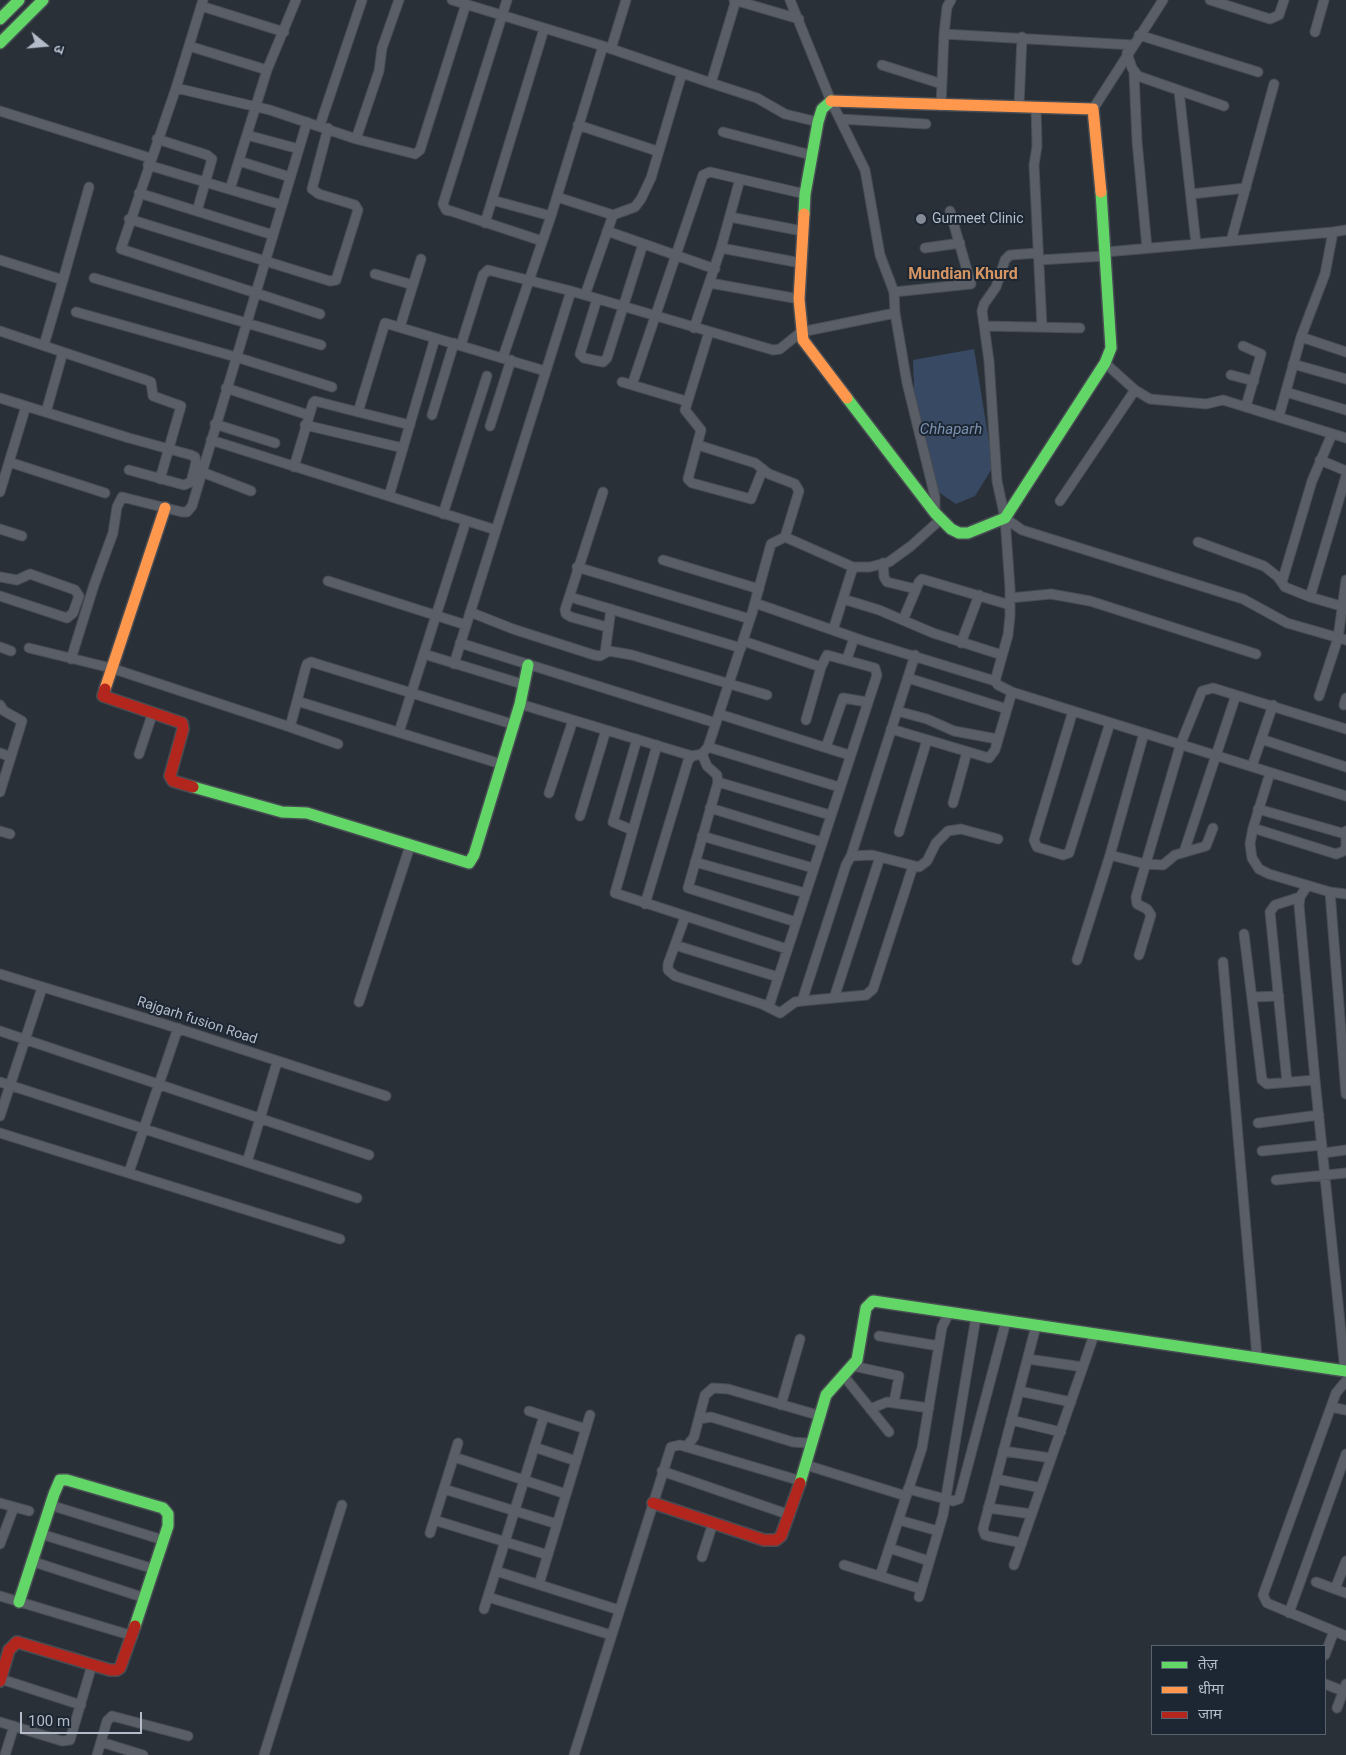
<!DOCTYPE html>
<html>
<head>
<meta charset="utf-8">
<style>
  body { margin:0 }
  #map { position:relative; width:1346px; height:1755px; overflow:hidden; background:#2a3038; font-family:Roboto,"Noto Sans Devanagari",sans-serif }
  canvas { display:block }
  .legend { position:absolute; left:1151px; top:1645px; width:175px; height:90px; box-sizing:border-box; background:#1d2633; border:1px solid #59626f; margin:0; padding:6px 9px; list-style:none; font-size:15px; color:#b4bcc9 }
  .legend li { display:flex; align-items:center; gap:10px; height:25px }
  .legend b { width:25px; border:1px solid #59626f }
  .north { position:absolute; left:20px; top:20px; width:50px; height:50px; -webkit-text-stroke:4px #1d2633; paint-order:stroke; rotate:107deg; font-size:14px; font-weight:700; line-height:20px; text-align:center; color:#b4bcc9 }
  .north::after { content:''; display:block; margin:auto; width:18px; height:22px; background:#b4bcc9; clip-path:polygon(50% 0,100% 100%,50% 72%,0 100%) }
  .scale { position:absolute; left:20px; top:1712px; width:122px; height:22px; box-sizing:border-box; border:2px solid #b4bcc9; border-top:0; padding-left:6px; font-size:15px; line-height:18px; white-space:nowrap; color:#b4bcc9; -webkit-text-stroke:4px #1d2633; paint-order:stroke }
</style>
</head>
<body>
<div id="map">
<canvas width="1346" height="1755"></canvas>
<ul class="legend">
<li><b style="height:6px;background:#63d668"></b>तेज़</li>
<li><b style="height:6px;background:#ff974d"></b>धीमा</li>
<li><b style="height:6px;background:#b3261e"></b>जाम</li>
</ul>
<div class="north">उ</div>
<div class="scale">100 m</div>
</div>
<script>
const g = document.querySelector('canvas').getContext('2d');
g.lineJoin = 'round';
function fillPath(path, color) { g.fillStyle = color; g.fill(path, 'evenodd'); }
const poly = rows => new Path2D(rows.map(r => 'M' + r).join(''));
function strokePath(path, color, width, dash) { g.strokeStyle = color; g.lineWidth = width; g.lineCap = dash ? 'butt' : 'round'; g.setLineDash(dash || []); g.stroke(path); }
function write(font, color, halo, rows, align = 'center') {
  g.font = font + ' Roboto,sans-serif'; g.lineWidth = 4; g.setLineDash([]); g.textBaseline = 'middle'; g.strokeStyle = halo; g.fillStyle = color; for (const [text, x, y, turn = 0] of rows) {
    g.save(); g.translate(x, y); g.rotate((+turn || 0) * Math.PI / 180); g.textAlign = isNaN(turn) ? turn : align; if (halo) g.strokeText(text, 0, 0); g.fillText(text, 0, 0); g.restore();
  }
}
const water = poly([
  [974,349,993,467,975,496,956,504,934,489,916,435,913,360]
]);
const street = poly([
  [203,0,176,88,121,249,320,314],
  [452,0,603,46,711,83,736,0],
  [507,0,443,204,446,210,451,211,542,241],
  [734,0,799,19],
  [790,0,831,101,865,170,880,255,894,292,895,313,907,383,935,497,935,513],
  [1210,0,1270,19,1279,15,1284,0],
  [201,6,284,32],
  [1315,32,1324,0],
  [944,34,1133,45],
  [1139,35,1258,72],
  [189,46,267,70],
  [611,49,626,0],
  [1127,53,1132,68,1138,76,1224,106],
  [882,65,942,84],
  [1134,73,1137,141,1147,248],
  [711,83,757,98,785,114,818,122],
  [176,88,270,110,356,139,415,154,420,150,466,4],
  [1179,91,1196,244],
  [941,106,944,34,947,7,951,0],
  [1019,106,1022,37],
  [1036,107,1037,146,1034,165,1042,327],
  [1093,109,1163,0],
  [0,111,150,158],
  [840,119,926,124],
  [320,125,362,0],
  [578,125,657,151],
  [723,132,811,155],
  [247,135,299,149],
  [157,139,207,155,212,159,197,211],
  [356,139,379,71,382,48,399,0],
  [239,161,290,177],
  [148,165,282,205],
  [230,189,267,70,296,0],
  [139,193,273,235],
  [1191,194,1246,188],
  [557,197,613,215,585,295],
  [492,200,551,216],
  [613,215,635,207,641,199,651,178,682,73],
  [730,217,802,231],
  [129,219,330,281,336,280,358,210,355,205,319,194,312,189,328,128],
  [485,223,544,29],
  [607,231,715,269],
  [1333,232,1346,230],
  [1231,241,1274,84],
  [721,248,801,263],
  [925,248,960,243],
  [1106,252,1333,232,1325,274,1301,337,1279,416],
  [1038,253,1010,255,1005,260,996,287,984,304,982,311,989,361,997,481,1005,518,1010,588,1010,616,1008,635,995,681,998,685,1012,692,1346,796],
  [0,260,63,280,89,187],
  [1039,260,1106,256],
  [375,274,413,285],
  [94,278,321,345],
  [710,283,799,299],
  [894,292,971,284,950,211],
  [597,299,580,354,584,358,603,362,607,358,643,244],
  [76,312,236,357,332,387],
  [984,326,1080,328],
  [400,327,421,259],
  [694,328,721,248,740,179],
  [0,331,146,380,151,382,153,396,181,406,160,479],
  [709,332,685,410,701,430,688,479,692,483,751,499,763,469],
  [1301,337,1346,352],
  [44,345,63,280],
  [461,345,483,275,488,270,571,291,773,350,780,349,801,332,895,313],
  [1243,346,1261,354,1246,406],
  [503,357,551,216,603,46],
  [1105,363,1135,390,1150,399,1206,404,1223,400,1346,438],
  [1293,364,1346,379],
  [1231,375,1254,381],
  [622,382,686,401],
  [632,385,703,175,710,172,805,194],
  [226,388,308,415],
  [1286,392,1346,410],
  [0,398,129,438,191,455,195,457,196,462,191,482,184,485,129,470],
  [46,412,63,352],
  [358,412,410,425],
  [432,415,454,343],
  [215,424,275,443],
  [305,425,403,448],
  [490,426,511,360],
  [211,440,496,530],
  [1320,460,1346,471],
  [9,462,105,493],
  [294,467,313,403,315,401,358,412,385,323,545,371],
  [202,472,251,491],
  [0,492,26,406],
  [603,492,565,610,566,614,571,617,607,627],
  [389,496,435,338],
  [1060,501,1135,390],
  [443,514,487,376],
  [1005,518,1022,530,1243,599,1287,623,1346,640],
  [0,529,22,536],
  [785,537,853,567,870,567,889,562,911,546,941,519],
  [1198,542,1264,566,1278,577,1285,587,1310,597,1346,476],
  [663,560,759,589],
  [883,563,884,577,887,582,916,589],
  [577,567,750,619],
  [0,577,17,580,30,574,75,590,79,596,73,613,67,618,0,596],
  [328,581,466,625],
  [1282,582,1312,481,1332,434],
  [570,597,741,648],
  [1310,597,1341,606],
  [1010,598,1051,594,1090,601,1256,654],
  [843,599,879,610,933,633,1002,655],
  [755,603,864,641,995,681],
  [470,612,513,629,594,655,600,656,609,651,632,655,767,695],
  [903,620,919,582,922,579,1010,605],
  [833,630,853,567],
  [743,641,821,667],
  [460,643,716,723],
  [961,643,979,595],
  [0,647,11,651],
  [29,648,111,668,290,727,297,701,501,764],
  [605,653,611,609],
  [424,654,522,684],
  [71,659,94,585,113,533,117,507,122,497,182,512,187,512,192,506,307,122],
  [847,659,854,638],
  [454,664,571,291],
  [908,678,1007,709],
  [1319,696,1338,638,1346,580],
  [297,701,305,670,307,664,311,662,512,724],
  [520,704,692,756],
  [0,705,4,711,22,721,0,792],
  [1344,705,1346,698],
  [897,711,927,719,954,731,997,739],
  [1073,711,1034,840,1037,847,1063,855,1069,853,1110,723],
  [719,714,849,755],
  [290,727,338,744],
  [891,729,989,758,995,750,1012,692],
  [399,732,466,521],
  [1261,739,1346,767],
  [657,745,615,893,787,949],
  [708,747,839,787],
  [826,747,843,698,867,702],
  [0,753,11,757],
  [139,754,152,715],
  [702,754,707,766,717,775,718,782,688,888,796,922],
  [1252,766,1273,705],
  [1270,773,1253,828,1250,844,1252,858,1259,869,1269,874,1330,892,1346,1094],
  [718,782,830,815],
  [549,793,573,720],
  [953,803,967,752],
  [710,808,821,842],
  [1258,809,1345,834],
  [580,816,606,730],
  [1253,828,1336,854,1344,851,1346,847,1346,831],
  [632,830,613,822,637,739],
  [0,831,10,834],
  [899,832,927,740],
  [702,836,813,868],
  [1184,852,1236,695],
  [1110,855,1145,864,1163,865,1175,855,1206,846,1213,828],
  [851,856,915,655],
  [695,862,805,893],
  [1307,886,1300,897,1299,905,1315,1080,1345,1371],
  [1330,892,1346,894],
  [645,904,688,761,692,756,702,754,708,747,752,613,771,544,785,537,799,491,795,484,769,474,755,463,698,445],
  [685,917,668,964,668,970,675,976,762,1004,780,1013,795,1002,802,1001,866,995,873,989,913,866],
  [1244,934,1262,1080,1267,1084,1315,1080],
  [675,945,778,977],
  [1139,955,1151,915,1147,909,1137,904,1136,897,1181,743,1202,691,1213,688,1346,729],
  [1077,960,1110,855,1144,733],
  [1223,962,1257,1357],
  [0,974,161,1023,386,1096],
  [1253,997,1279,996],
  [834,998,880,857],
  [802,1001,846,865,851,856,872,855,919,867,927,861,936,843,948,831,961,829,998,839],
  [359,1002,410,846],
  [769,1006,877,675,875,668,827,655,821,667,806,720],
  [0,1031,369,1155],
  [0,1082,357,1198],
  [1287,1082,1270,912,1275,905,1300,897],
  [0,1116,42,988],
  [1258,1123,1319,1115],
  [0,1133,340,1239],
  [1262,1151,1322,1145],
  [1324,1153,1346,1150],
  [247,1162,277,1062],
  [129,1172,178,1028],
  [1276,1180,1346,1173],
  [879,1336,939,1346],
  [1028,1359,1083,1367],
  [853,1366,899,1376,894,1402],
  [843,1375,889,1432],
  [1346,1381,1336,1393,1263,1595,1267,1603,1346,1636],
  [1019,1391,1071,1402],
  [781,1405,800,1339],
  [1331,1407,1346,1410],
  [870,1409,887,1402,929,1408],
  [529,1411,586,1429],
  [699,1419,711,1417,793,1442,807,1443,813,1441],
  [1011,1420,1061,1432],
  [534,1447,576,1461],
  [686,1447,694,1437,705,1395,713,1388,728,1389,821,1416],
  [1003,1451,1051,1458],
  [454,1457,566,1494],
  [806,1465,906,1496],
  [662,1471,790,1515],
  [996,1479,1041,1488],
  [444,1489,557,1524],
  [908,1489,953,1501,959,1499,1006,1321],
  [0,1503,29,1511],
  [50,1505,163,1540],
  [988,1508,1032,1514],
  [434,1520,548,1555],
  [899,1520,938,1531],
  [430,1533,458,1443],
  [41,1534,154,1569],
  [1022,1543,988,1536,985,1535,983,1529,1036,1326],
  [0,1544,14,1507],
  [889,1548,929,1561],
  [702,1557,713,1523],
  [31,1561,145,1598],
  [844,1565,921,1589],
  [1014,1565,1094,1335],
  [496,1571,619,1610],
  [880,1576,922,1448,942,1327,949,1313],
  [1316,1582,1346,1593],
  [539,1584,590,1415],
  [1335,1589,1346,1561],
  [0,1596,133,1636],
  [488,1597,611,1635],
  [919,1597,943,1515,976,1317],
  [484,1609,544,1416],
  [1289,1613,1346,1454],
  [1325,1655,1334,1631],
  [1,1679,81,1705],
  [1325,1684,1343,1691],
  [1337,1708,1346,1684],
  [0,1722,62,1741,70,1740,92,1665],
  [101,1742,143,1755],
  [5,1755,14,1726],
  [97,1755,107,1721,112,1716,188,1736],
  [264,1755,342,1505],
  [574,1755,671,1447,680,1445,801,1481]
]);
const fast = poly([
  [0,19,19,0],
  [0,43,43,0],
  [804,214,805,194,818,122,822,109,831,101],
  [847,398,935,513,951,529,959,533,968,533,1005,518,1105,363,1111,348,1101,192],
  [193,787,282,812,307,813,469,863,474,855,520,704,528,665],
  [800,1483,826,1395,857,1360,866,1308,873,1301,1346,1371],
  [19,1602,54,1494,60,1480,67,1480,163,1508,168,1514,168,1526,135,1626]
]);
const slow = poly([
  [831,101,1093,109,1101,192],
  [804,214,799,299,803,340,847,398],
  [105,689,165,508]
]);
const jam = poly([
  [105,689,103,696,182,723,183,729,170,776,173,781,193,787],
  [653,1503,764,1540,776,1540,781,1536,800,1483],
  [0,1681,9,1650,17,1642,110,1670,117,1670,120,1668,135,1626]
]);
const markers = [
  [921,219,6,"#848b96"]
];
const poiNames = [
  ["Gurmeet Clinic",932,219]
];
const streetNames = [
  ["Rajgarh fusion Road",197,1021,18]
];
const waterNames = [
  ["Chhaparh",951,430]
];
const quarterNames = [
  ["Mundian Khurd",963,275]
];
fillPath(water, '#384963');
strokePath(street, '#484c53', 11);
strokePath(fast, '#484c53', 14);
strokePath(slow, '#484c53', 14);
strokePath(jam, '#484c53', 14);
strokePath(street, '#5a5e66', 9);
strokePath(fast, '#63d668', 11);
strokePath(slow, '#ff974d', 11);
strokePath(jam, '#b3261e', 11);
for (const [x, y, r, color] of markers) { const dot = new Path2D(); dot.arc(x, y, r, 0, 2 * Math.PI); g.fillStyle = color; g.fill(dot); strokePath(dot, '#1d2633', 2); }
write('14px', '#b4bcc9', '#1d2633', poiNames, 'left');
write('14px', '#b4bcc9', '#1d2633', streetNames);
write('italic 15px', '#7c92b1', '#1d2633', waterNames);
write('bold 16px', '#d59563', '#1d2633', quarterNames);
</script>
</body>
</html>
